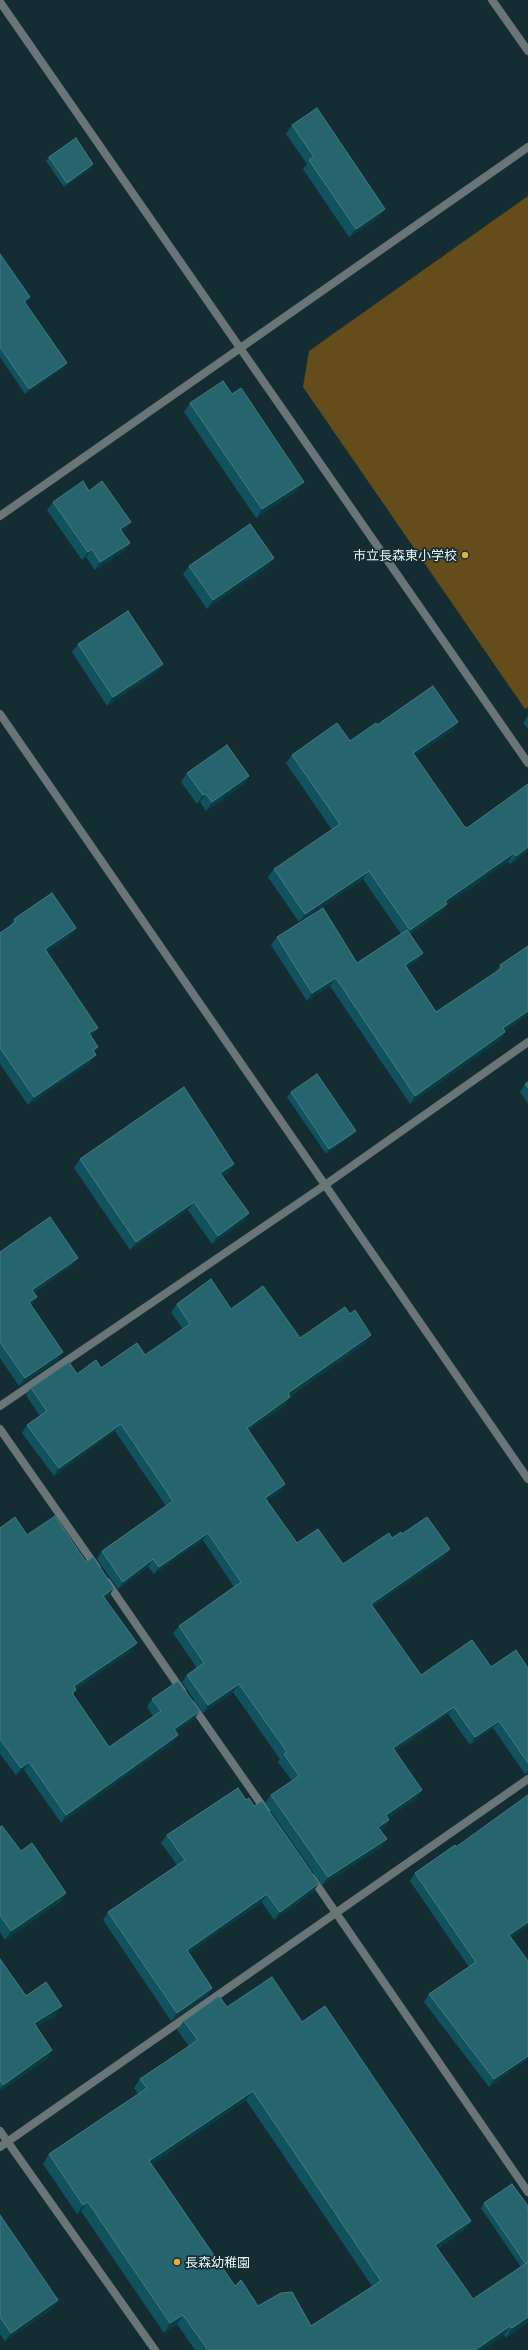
<!DOCTYPE html>
<html>
<head>
<meta charset="utf-8">
<style>
  body { margin:0 }
  canvas { display:block; background:#142d32 }
</style>
</head>
<body>
<canvas width="528" height="2350"></canvas>
<script>
const g = document.querySelector('canvas').getContext('2d');
g.lineJoin = 'round';
function fillPath(path, color) { g.fillStyle = color; g.fill(path, 'evenodd'); }
const poly = rows => new Path2D(rows.map(r => 'M' + r).join(''));
function strokePath(path, color, width, dash) { g.strokeStyle = color; g.lineWidth = width; g.lineCap = dash ? 'butt' : 'round'; g.setLineDash(dash || []); g.stroke(path); }
function write(font, color, halo, rows, align = 'center') {
  g.font = font + ' Georgia,"Noto Sans JP",serif'; g.lineWidth = 3.5; g.setLineDash([]); g.textBaseline = 'middle'; g.strokeStyle = halo; g.fillStyle = color; for (const [text, x, y, turn = 0] of rows) {
    g.save(); g.translate(x, y); g.rotate((+turn || 0) * Math.PI / 180); g.textAlign = isNaN(turn) ? turn : align; if (halo) g.strokeText(text, 0, 0); g.fillText(text, 0, 0); g.restore();
  }
}
const green = poly([
  [528,196,528,707,525,709,303,387,309,351]
]);
const street = poly([
  [492,0,528,51],
  [0,2,528,763],
  [0,516,528,147],
  [0,714,528,1479],
  [0,1406,325,1185,528,1042],
  [0,1429,97,1568],
  [107,1582,182,1691],
  [192,1705,266,1811],
  [312,1878,528,2192],
  [0,2131,155,2350],
  [0,2147,528,1779]
]);
const wall = poly([
  [292,125,385,209,379,217,349,237,303,169,307,164,286,134],
  [49,157,90,169,64,187,46,161],
  [0,254,27,302,25,303,63,368,25,394,0,357],
  [190,403,298,490,256,518,184,412],
  [89,491,131,522,125,530,122,532,130,543,124,551,95,570,86,557,82,560,47,510,53,502],
  [274,558,268,566,207,609,183,574,189,566],
  [78,644,163,664,157,672,107,706,72,652],
  [528,716,528,729,523,723],
  [458,722,452,730,415,756,464,826,467,828,528,851,510,864,508,862,447,904,442,912,410,934,423,953,417,961,407,968,436,1012,495,973,500,965,528,946,528,1015,505,1031,500,1040,410,1104,330,986,307,1001,271,945,277,937,357,963,401,934,363,879,299,922,268,877,274,869,332,830,286,763,292,755,350,741,377,725],
  [187,773,249,776,243,785,206,811,200,802,197,804,181,782],
  [14,919,76,928,70,936,47,952,92,1036,91,1036,95,1052,90,1063,28,1105,0,1064,0,933,9,927],
  [528,1082,528,1104,520,1092,525,1084],
  [291,1092,352,1135,326,1154,287,1097],
  [80,1159,228,1173,222,1176,249,1213,243,1222,212,1244,188,1210,130,1250,74,1168],
  [0,1252,78,1258,72,1265,34,1293,31,1305,58,1360,19,1386,0,1358],
  [177,1304,231,1309,300,1338,366,1343,290,1396,285,1405,249,1430,285,1484,280,1492,267,1500,297,1543,343,1564,392,1538,402,1534,445,1556,373,1607,421,1675,491,1667,528,1668,528,1775,525,1774,493,1728,470,1745,448,1714,395,1751,417,1798,388,1818,384,1828,380,1830,382,1847,322,1885,265,1803,271,1795,292,1781,278,1762,280,1759,233,1692,203,1713,182,1682,187,1675,197,1668,173,1633,179,1626,234,1587,203,1540,154,1574,148,1567,118,1589,97,1559,102,1551,166,1506,115,1431,54,1476,22,1433,27,1425,40,1416,26,1395,31,1388,77,1374,101,1368,145,1355,183,1329,171,1312],
  [0,1528,27,1535,84,1559,114,1588,109,1596,104,1599,131,1651,76,1689,73,1695,109,1747,153,1716,147,1707,152,1699,194,1719,175,1732,178,1735,172,1743,61,1823,24,1770,16,1775,0,1754],
  [246,1800,254,1806,319,1883,313,1892,274,1920,262,1902,188,1953,212,1988,207,1996,171,2021,103,1920,108,1912,177,1865,161,1843,167,1835],
  [0,1827,21,1851,66,1893,60,1902,5,1940,0,1932],
  [456,1847,511,1938,528,2059,489,2087,424,2002,429,1994,469,1967,410,1881,415,1873],
  [0,1959,26,1996,56,2015,36,2027,52,2050,47,2059,0,2091],
  [227,2007,302,2022,471,2221,464,2230,437,2249,473,2299,521,2267,481,2208,484,2203,528,2206,527,2210,528,2322,506,2338,504,2335,482,2350,195,2350,177,2324,164,2333,81,2211,77,2214,43,2164,49,2154,138,2094,134,2088,140,2079,189,2046,177,2030,184,2021],
  [246,2100,372,2286,311,2326,258,2306,235,2286,152,2164],
  [0,2215,58,2300,52,2309,5,2341,0,2334]
]);
const shadedWall = poly([
  [93,164,90,169,64,187,67,183],
  [385,209,379,217,349,237,356,229],
  [30,297,27,302,21,306,24,301],
  [67,363,63,368,25,394,29,389],
  [304,482,298,490,256,518,262,509],
  [131,522,125,530,114,538,120,529],
  [130,543,124,551,95,570,100,562],
  [92,549,86,557,82,560,88,552],
  [274,558,268,566,207,609,213,600],
  [163,664,157,672,107,706,113,697],
  [458,722,452,730,407,762,413,753],
  [249,776,243,785,206,811,212,802],
  [206,794,200,802,197,804,203,795],
  [528,847,528,851,510,864,516,856],
  [514,853,508,862,440,909,445,901],
  [369,871,363,879,299,922,305,914],
  [447,904,442,912,404,938,410,930],
  [76,928,70,936,39,957,45,949],
  [423,953,417,961,399,973,405,965],
  [336,978,330,986,307,1001,312,993],
  [528,1011,528,1015,498,1036,503,1028],
  [98,1028,92,1036,84,1041,89,1033],
  [505,1032,500,1040,410,1104,415,1096],
  [98,1047,93,1055,93,1050],
  [96,1055,90,1063,28,1105,34,1097],
  [356,1131,352,1135,326,1154,329,1149],
  [234,1164,228,1173,214,1182,220,1173],
  [194,1202,188,1210,130,1250,136,1242],
  [249,1213,243,1222,212,1244,218,1236],
  [78,1258,72,1265,27,1298,32,1290],
  [37,1297,32,1305,29,1302],
  [371,1335,366,1343,282,1401,288,1393],
  [63,1352,58,1360,19,1386,25,1378],
  [290,1397,285,1405,242,1435,247,1428],
  [121,1424,115,1431,54,1476,59,1468],
  [285,1484,280,1492,260,1505,265,1498],
  [208,1533,203,1540,154,1574,159,1567],
  [450,1549,445,1556,366,1612,371,1604],
  [153,1559,148,1567,118,1589,123,1582],
  [114,1588,109,1596,97,1604,103,1596],
  [137,1643,131,1651,69,1694,74,1686],
  [239,1684,233,1692,203,1713,208,1705],
  [454,1707,448,1714,387,1756,393,1748],
  [200,1711,194,1719,168,1737,174,1729],
  [499,1721,493,1728,470,1745,475,1737],
  [178,1735,172,1743,61,1823,66,1815],
  [29,1762,24,1770,16,1775,21,1768],
  [528,1771,528,1775,525,1774],
  [422,1790,417,1798,381,1823,386,1815],
  [389,1820,384,1828,373,1835,378,1827],
  [387,1839,382,1847,322,1885,328,1877],
  [319,1883,313,1892,274,1920,280,1912],
  [66,1893,60,1902,5,1940,11,1931],
  [267,1894,262,1902,181,1958,187,1950],
  [528,1922,528,1926,504,1943,509,1935],
  [212,1988,207,1996,171,2021,177,2013],
  [62,2006,56,2015,28,2032,34,2023],
  [52,2050,47,2059,0,2091,0,2089,3,2085],
  [528,2056,528,2059,489,2087,494,2079],
  [253,2091,246,2100,143,2170,149,2161],
  [88,2202,81,2211,77,2214,83,2205],
  [471,2221,464,2230,428,2255,435,2245],
  [58,2300,52,2309,5,2341,11,2333],
  [183,2315,177,2324,164,2333,170,2323],
  [528,2317,528,2322,506,2338,512,2328],
  [510,2326,504,2335,482,2350,475,2350]
]);
const building = poly([
  [317,108,385,209,356,229,309,160,314,157,292,125,317,108],
  [76,138,93,164,67,183,49,157,76,138],
  [0,254,30,297,24,301,67,363,29,389,0,347,0,254],
  [223,381,232,394,241,388,304,482,262,509,190,403,223,381],
  [83,481,89,491,102,481,131,522,120,529,130,543,100,562,92,549,88,552,53,502,83,481],
  [250,524,274,558,213,600,189,566,250,524],
  [128,611,163,664,113,697,78,644,128,611],
  [433,686,458,722,413,753,464,826,467,828,528,784,528,847,516,856,514,853,445,901,447,904,410,930,369,871,305,914,274,869,340,824,292,755,337,723,350,741,376,723,377,725,433,686],
  [227,745,249,776,212,802,206,794,203,795,187,773,227,745],
  [52,893,76,928,45,949,98,1028,89,1033,98,1047,93,1050,96,1055,34,1097,0,1048,0,933,16,922,14,919,52,893],
  [323,908,357,963,407,930,423,953,405,965,436,1012,502,968,500,965,528,946,528,1011,503,1028,505,1032,415,1096,336,978,312,993,277,937,323,908],
  [317,1074,356,1131,329,1149,291,1092,317,1074],
  [528,1082,528,1088,525,1084,528,1082],
  [184,1087,234,1164,220,1173,249,1213,218,1236,194,1202,136,1242,80,1159,184,1087],
  [50,1217,78,1258,32,1290,37,1297,29,1302,63,1352,25,1378,0,1342,0,1252,50,1217],
  [211,1279,231,1309,263,1286,300,1338,345,1307,350,1314,355,1310,371,1335,288,1393,290,1397,247,1428,285,1484,265,1498,297,1543,318,1529,343,1564,389,1533,392,1538,401,1532,402,1534,427,1517,450,1549,371,1604,421,1675,472,1640,491,1667,516,1650,528,1668,528,1763,499,1721,475,1737,454,1707,393,1748,422,1790,386,1815,389,1820,378,1827,387,1839,328,1877,271,1795,299,1776,284,1754,287,1752,239,1684,208,1705,187,1675,204,1663,179,1626,241,1582,208,1533,159,1567,153,1559,123,1582,102,1551,173,1501,121,1424,59,1468,27,1425,47,1411,31,1388,69,1362,77,1374,96,1360,101,1368,137,1343,145,1355,190,1324,177,1304,211,1279],
  [55,1516,84,1559,86,1562,93,1557,114,1588,103,1596,137,1643,74,1686,76,1690,72,1693,109,1747,161,1711,152,1699,178,1681,200,1711,174,1729,178,1735,66,1815,29,1762,21,1768,0,1739,0,1528,15,1517,27,1535,55,1516],
  [238,1788,246,1800,249,1798,254,1806,262,1801,319,1883,280,1912,267,1894,187,1950,212,1988,177,2013,108,1912,185,1860,167,1835,238,1788],
  [528,1795,528,1922,509,1935,528,1961,528,2056,494,2079,429,1994,476,1962,415,1873,455,1845,456,1847,528,1795],
  [2,1826,21,1851,32,1843,66,1893,11,1931,0,1915,0,1827,2,1826],
  [0,1959,26,1996,46,1982,62,2006,34,2023,52,2050,3,2085,0,2080,0,1959],
  [272,1977,302,2022,325,2006,471,2221,435,2245,473,2299,528,2262,528,2317,512,2328,510,2326,475,2350,208,2350,183,2315,170,2323,88,2202,83,2205,49,2154,147,2088,140,2079,198,2040,184,2021,219,1996,227,2007,272,1977],
  [253,2091,381,2281,311,2326,292,2292,281,2293,258,2306,241,2280,235,2286,149,2161,253,2091],
  [512,2184,528,2206,528,2208,527,2209,528,2210,528,2262,526,2264,484,2203,512,2184],
  [0,2215,58,2300,11,2333,0,2317,0,2215]
]);
const markers = [
  [465,555,4,"#e5ad35"],
  [177,2262,4,"#e5ad35"]
];
const poiNames = [
  ["市立長森東小学校",457,555],
  ["長森幼稚園",185,2262,"left"]
];
fillPath(green, '#644c1b');
strokePath(street, '#697577', 8);
fillPath(wall, '#10535e');
fillPath(shadedWall, '#083d45');
fillPath(building, '#27656e');
strokePath(building, '#457b84', 1);
for (const [x, y, r, color] of markers) { const dot = new Path2D(); dot.arc(x, y, r, 0, 2 * Math.PI); g.fillStyle = color; g.fill(dot); strokePath(dot, '#142d32', 1.5); }
write('13px', '#e6f5f8', '#142d32', poiNames, 'right');
</script>
</body>
</html>
